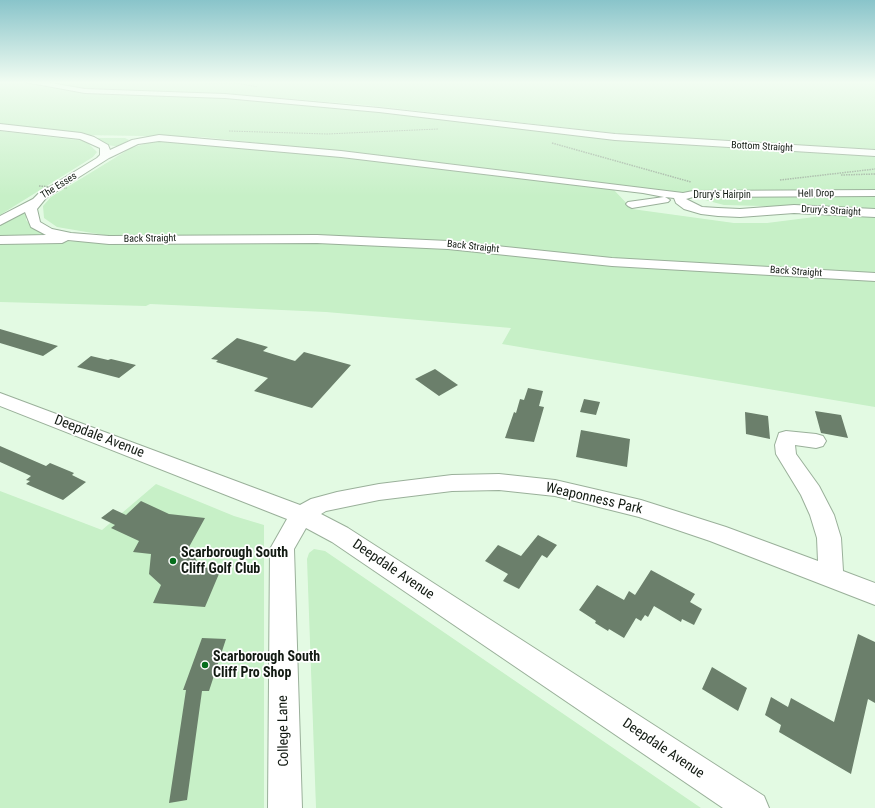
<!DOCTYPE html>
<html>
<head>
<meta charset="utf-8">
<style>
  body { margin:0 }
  canvas { display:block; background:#e3fae3 }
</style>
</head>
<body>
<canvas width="875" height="808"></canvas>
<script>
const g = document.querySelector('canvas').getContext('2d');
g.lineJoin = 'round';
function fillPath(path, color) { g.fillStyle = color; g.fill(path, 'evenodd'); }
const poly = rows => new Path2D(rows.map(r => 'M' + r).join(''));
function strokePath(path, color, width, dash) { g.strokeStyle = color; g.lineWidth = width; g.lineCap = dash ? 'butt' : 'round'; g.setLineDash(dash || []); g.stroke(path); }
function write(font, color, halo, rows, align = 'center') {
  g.font = font + ' "Roboto Condensed",sans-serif'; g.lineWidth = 3.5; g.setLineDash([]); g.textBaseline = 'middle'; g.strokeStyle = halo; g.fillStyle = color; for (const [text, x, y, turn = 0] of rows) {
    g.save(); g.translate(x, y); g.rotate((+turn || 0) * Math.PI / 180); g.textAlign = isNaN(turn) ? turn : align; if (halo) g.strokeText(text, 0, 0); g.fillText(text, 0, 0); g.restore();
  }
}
const green = poly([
  [0,82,23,82,85,92,205,96,358,109,614,140,834,154,875,155,875,209,724,205,671,191,333,151,202,137,86,135,0,126],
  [39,82,875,82,875,149,786,145,639,136,365,105,280,98,265,99,84,89],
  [0,131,86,141,97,152,93,157,0,215],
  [94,138,125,138,129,140,119,146,114,146,107,145],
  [154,141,244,147,363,159,614,190,632,209,734,223,767,223,838,214,875,216,875,273,610,258,410,239,317,236,110,236,57,227,44,218,43,206,51,197,131,148],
  [20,212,26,212,26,220,34,229,51,236,0,237,0,225],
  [226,240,316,241,449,247,875,279,875,407,502,344,511,328,326,312,150,304,146,306,0,302,0,242],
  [156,484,234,516,264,525,264,808,0,808,0,491,102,530],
  [314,549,325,551,701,808,316,808,307,559,309,553]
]);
const building = poly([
  [0,329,58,346,43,356,0,343],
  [237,338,268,347,263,351,295,361,304,352,351,365,312,408,254,391,268,378,216,362,218,360,211,359],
  [91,356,108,360,111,359,136,365,119,378,77,367],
  [435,369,458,385,439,396,415,379],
  [528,388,543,391,539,406,544,407,534,442,505,438,514,412,516,413,520,399,524,400],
  [584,399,600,402,596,415,580,412],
  [815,411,841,415,848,438,821,433],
  [745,412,768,416,770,439,746,434],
  [581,430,630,439,627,467,576,457],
  [0,446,46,466,50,463,74,473,72,475,86,482,63,500,26,484,30,481,26,480,31,476,0,462],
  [141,501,169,514,205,518,189,547,200,567,221,569,205,607,153,603,161,585,149,574,151,554,133,552,139,541,111,528,115,525,101,518,113,509,126,515],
  [538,535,557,545,547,558,542,555,519,589,503,581,508,574,485,561,498,545,521,556],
  [651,570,695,594,690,602,702,609,694,625,682,619,681,622,654,606,648,617,645,615,641,621,636,618,624,638,609,629,608,631,595,623,596,621,579,610,597,585,624,600,629,591,635,595],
  [858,634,875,642,875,703,868,699,851,774,779,732,781,725,765,715,771,697,788,707,791,698,834,722],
  [202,638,226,639,209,691,202,691,187,800,169,803,186,690,183,690],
  [712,667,747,688,738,711,702,689]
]);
const pathFar1 = poly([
  [206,83,236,83,258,87],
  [229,131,327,134,438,129]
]);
const path = poly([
  [552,143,691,182],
  [841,175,875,174],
  [780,180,875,169]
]);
const minor = poly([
  [25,82,45,82,85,89,225,94,379,108,615,134,875,150,875,156,615,140,379,112,225,98,85,93,25,82],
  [0,124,81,133,94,137,108,145,110,150,132,140,159,135,341,151,683,193,693,191,875,190,875,196,693,197,686,199,702,207,718,208,740,209,794,205,875,209,875,217,794,213,740,217,718,216,701,214,684,209,676,203,674,198,665,197,670,200,668,202,632,208,628,206,626,204,628,202,664,197,643,193,341,157,159,141,138,144,109,158,46,198,37,209,40,222,52,229,71,233,109,236,317,235,448,241,612,258,875,273,875,281,612,266,448,249,317,243,109,244,68,240,62,243,0,244,0,236,46,235,31,227,25,212,0,225,0,216,33,199,38,194,97,158,100,155,100,148,80,139,0,130,0,124],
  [0,393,300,505,311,499,337,492,379,484,452,475,499,474,555,480,641,500,726,527,818,561,817,538,810,515,801,495,776,454,775,445,779,433,786,431,816,434,823,436,826,441,823,446,816,448,795,445,796,454,819,486,834,515,841,538,843,571,875,583,875,605,710,541,639,517,555,496,499,490,452,491,379,500,326,511,321,514,348,528,764,796,769,808,723,808,332,542,306,528,294,549,302,808,268,808,270,549,287,519,0,406,0,393]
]);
const pathBridge = poly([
  [39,186,67,188]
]);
const markers = [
  [173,561,4,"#066d1c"],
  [205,665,4,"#066d1c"]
];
const farStreetnames = [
  ["Bottom Straight",762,147,3],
  ["The Esses",59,186,-32],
  ["Hell Drop",816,194,-1],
  ["Drury's Hairpin",722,195],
  ["Drury's Straight",831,211,3],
  ["Back Straight",150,239,-1],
  ["Back Straight",473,247,6],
  ["Back Straight",796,272,4]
];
const nearStreetnames = [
  ["Deepdale Avenue",99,437,21],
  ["Weaponness Park",594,499,13],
  ["Deepdale Avenue",393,570,34],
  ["College Lane",284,731,-91],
  ["Deepdale Avenue",663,749,34]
];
const nearPoinames = [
  ["Scarborough South",181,553],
  ["Cliff Golf Club",181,569],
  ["Scarborough South",213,657],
  ["Cliff Pro Shop",213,673]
];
fillPath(green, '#c7f0c7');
fillPath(building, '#6b7f6b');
strokePath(minor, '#9ab09a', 2);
strokePath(pathFar1, '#a1b3a1', 1, [1.5, 1]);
strokePath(path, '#a1b3a1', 1.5, [1.5, 1]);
fillPath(minor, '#fff');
strokePath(pathBridge, '#a1b3a1', 1.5, [1.5, 1]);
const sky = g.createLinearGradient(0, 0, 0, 196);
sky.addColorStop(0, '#89c4ca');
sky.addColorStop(0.42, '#f2fdf2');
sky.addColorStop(1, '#f2fdf200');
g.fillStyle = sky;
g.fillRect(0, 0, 875, 196);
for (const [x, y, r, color] of markers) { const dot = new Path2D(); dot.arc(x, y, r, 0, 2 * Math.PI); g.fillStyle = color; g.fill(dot); strokePath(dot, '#fff', 1.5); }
write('10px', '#121a12', '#fff', farStreetnames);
write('14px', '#121a12', '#fff', nearStreetnames);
write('bold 14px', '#121a12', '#fff', nearPoinames, 'left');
</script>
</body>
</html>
